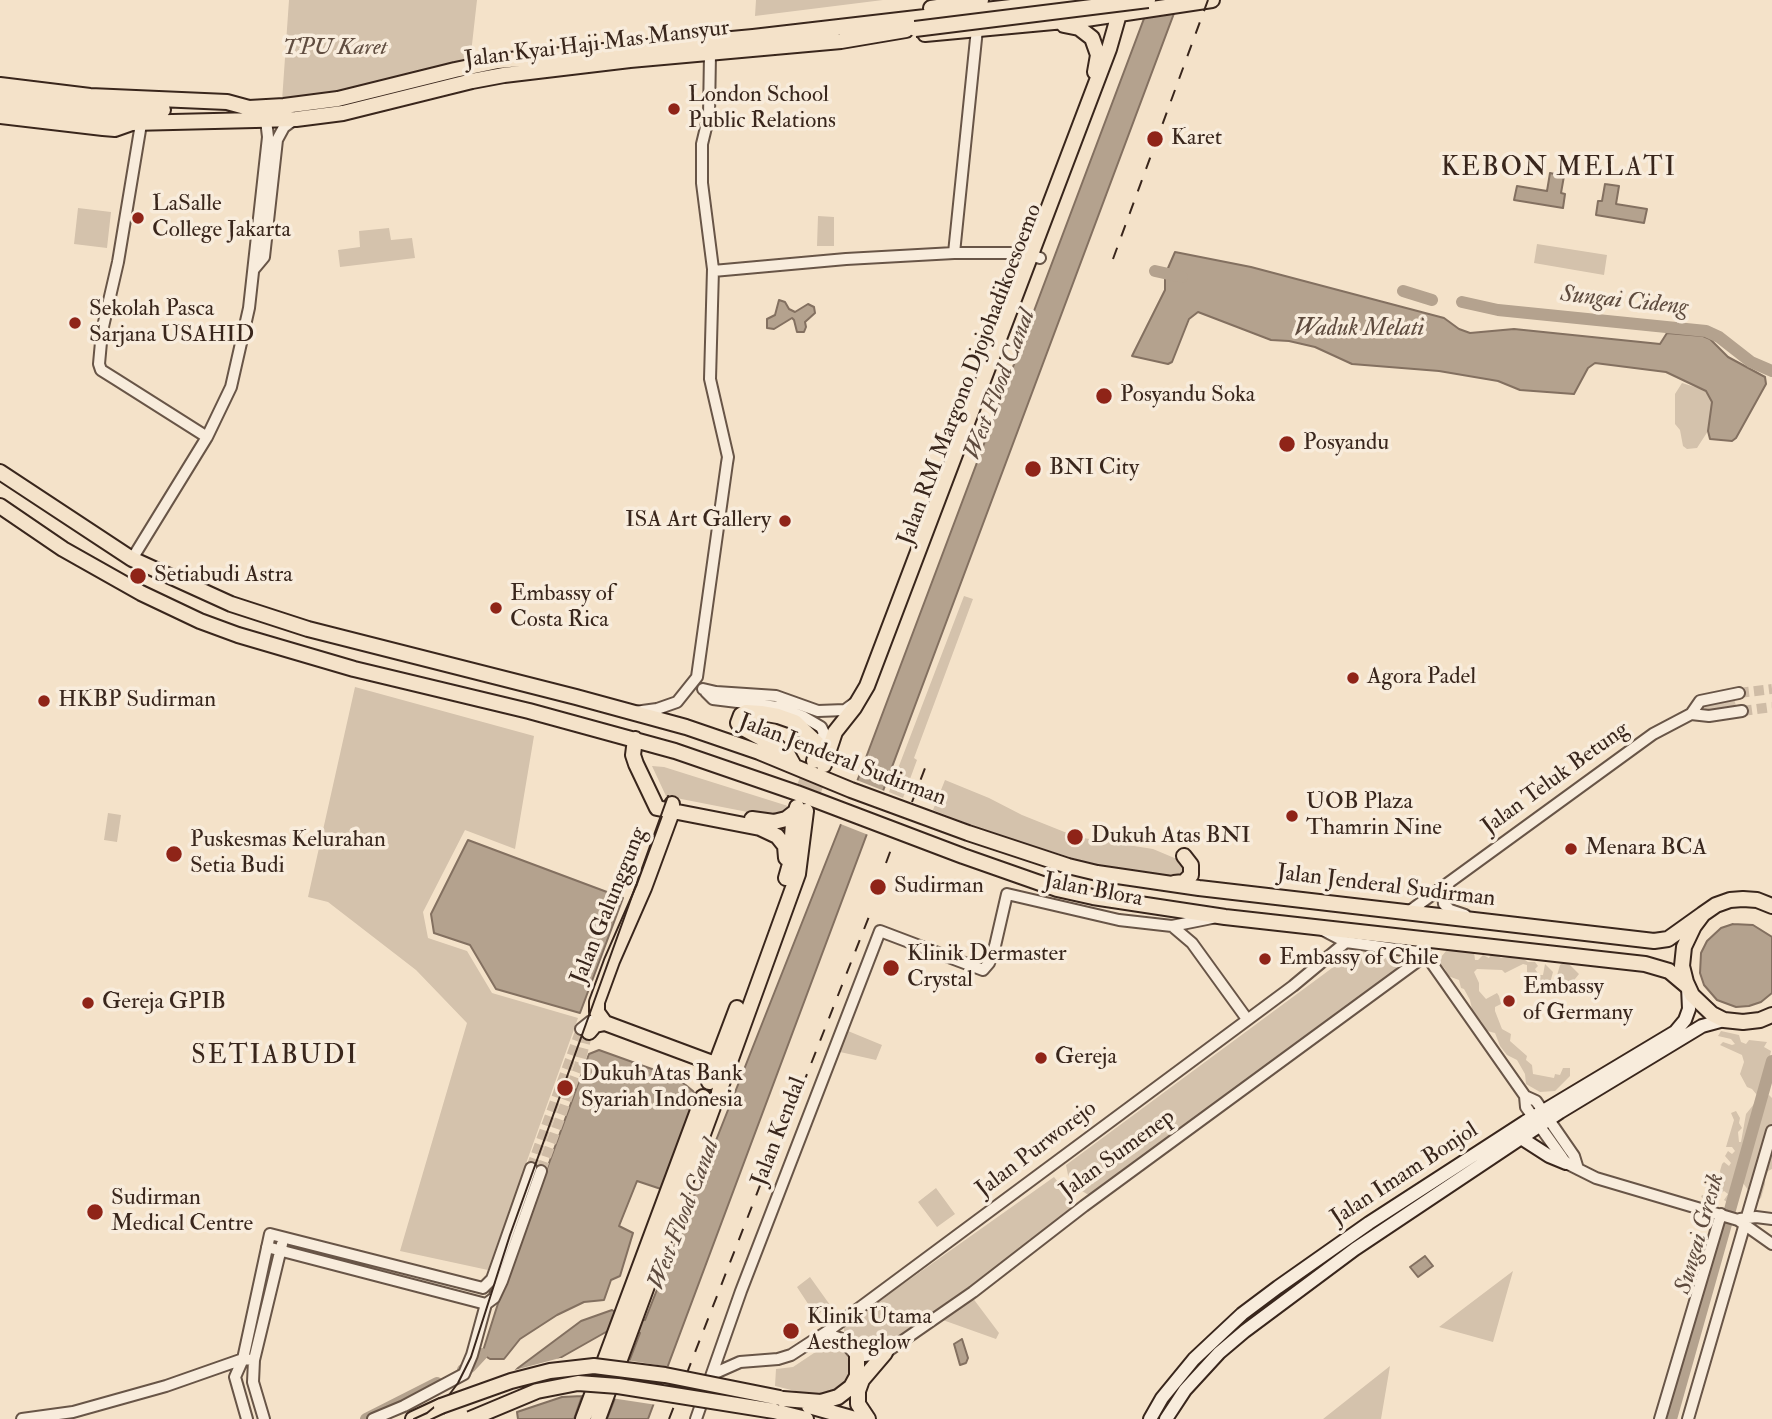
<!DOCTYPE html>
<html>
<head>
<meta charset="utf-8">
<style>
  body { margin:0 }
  canvas { display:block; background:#f4e2c9 }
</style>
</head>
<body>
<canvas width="1772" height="1419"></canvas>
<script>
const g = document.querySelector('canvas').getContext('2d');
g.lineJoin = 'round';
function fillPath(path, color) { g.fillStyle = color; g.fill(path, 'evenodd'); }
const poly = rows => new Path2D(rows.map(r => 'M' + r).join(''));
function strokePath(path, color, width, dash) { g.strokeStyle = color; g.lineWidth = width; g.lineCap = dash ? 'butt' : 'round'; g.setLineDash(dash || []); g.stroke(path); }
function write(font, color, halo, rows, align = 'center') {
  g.font = font + ' "IM FELL Double Pica",serif'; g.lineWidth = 7; g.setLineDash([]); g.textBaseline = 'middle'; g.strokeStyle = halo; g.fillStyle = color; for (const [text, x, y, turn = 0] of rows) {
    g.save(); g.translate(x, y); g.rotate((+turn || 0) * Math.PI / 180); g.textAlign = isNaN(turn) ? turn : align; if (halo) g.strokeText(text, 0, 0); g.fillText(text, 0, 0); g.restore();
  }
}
const green = poly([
  [289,0,477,0,469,71,384,89,282,101],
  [756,0,883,0,755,16],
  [78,208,111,212,107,248,74,244],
  [818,216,834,217,834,246,817,246],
  [389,228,391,240,412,238,415,258,340,267,338,250,360,247,359,231],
  [1537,244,1607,255,1604,275,1534,263],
  [1682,383,1705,390,1712,402,1708,431,1697,448,1687,449,1683,446,1680,430,1675,424,1675,394],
  [964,596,973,599,914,758,917,760,903,798,889,792],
  [355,687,534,736,515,849,465,830,423,912,428,938,467,951,492,993,578,1018,488,1270,400,1251,467,1023,416,970,328,902,308,897],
  [1734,698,1736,706,1705,712,1701,708,1701,705],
  [652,766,664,767,788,806,782,815,773,817,666,796],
  [945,780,989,798,1022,815,1077,837,1153,849,1184,862,1187,868,1181,877,1121,870,1089,863,992,833,933,810],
  [108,813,121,815,117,842,104,840],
  [1464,949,1474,952,1475,960,1478,960,1483,955,1489,958,1492,952,1501,958,1519,956,1528,962,1535,962,1538,966,1535,969,1539,975,1543,975,1545,964,1553,972,1550,983,1551,991,1549,994,1541,988,1534,992,1530,991,1531,987,1535,986,1536,979,1527,972,1527,965,1523,964,1505,973,1502,970,1477,969,1474,972,1479,983,1479,991,1486,999,1497,993,1499,996,1501,1004,1495,1007,1495,1011,1502,1029,1511,1034,1510,1041,1527,1056,1526,1060,1532,1065,1533,1074,1554,1078,1555,1074,1560,1075,1563,1068,1570,1068,1570,1076,1555,1091,1540,1092,1526,1084,1525,1074,1517,1060,1507,1055,1500,1046,1495,1033,1487,1031,1481,1021,1474,1018,1470,1000,1464,989,1461,988,1459,980,1448,976,1445,969,1437,960,1438,957,1441,957,1446,951],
  [1355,951,1395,957,1401,964,1398,971,1092,1197,1082,1191,1068,1175,1066,1165],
  [1566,961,1579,974,1571,984,1563,986,1556,982,1556,979,1560,965],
  [848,1031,882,1045,876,1060,840,1052],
  [1721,1031,1739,1035,1741,1042,1746,1044,1749,1040,1767,1042,1764,1047,1771,1051,1769,1060,1772,1068,1769,1073,1762,1077,1766,1086,1763,1094,1757,1095,1752,1089,1747,1087,1740,1074,1744,1062,1742,1055,1720,1045,1723,1042,1732,1045,1735,1044,1731,1039,1718,1036],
  [1769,1095,1772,1098,1772,1169,1768,1171,1765,1179,1765,1184,1761,1198,1756,1201,1743,1183,1742,1178,1749,1159,1748,1152,1753,1146,1752,1141,1758,1122,1757,1111,1764,1098],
  [1754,1104,1756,1106,1753,1114,1755,1119,1750,1130,1751,1138,1737,1176,1737,1192,1731,1203,1728,1203,1724,1200,1728,1194,1724,1191,1710,1202,1701,1197,1702,1195,1707,1196,1714,1194,1722,1180,1720,1171,1722,1164,1724,1162,1729,1166,1731,1163,1725,1156,1728,1151,1732,1154,1735,1151,1732,1147,1726,1147,1734,1120,1731,1113,1736,1111,1740,1118,1739,1123,1742,1128,1738,1132,1739,1142,1741,1142,1746,1114],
  [1054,1177,1073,1201,1073,1208,887,1349,875,1352,865,1350,844,1334,844,1326],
  [936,1188,955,1214,937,1227,918,1202],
  [1513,1271,1493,1342,1439,1327],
  [810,1277,830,1305,816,1316,797,1287],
  [972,1297,999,1333,996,1339,940,1319],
  [833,1345,838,1345,847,1353,852,1363,852,1375,841,1389,827,1395,816,1396,775,1386,776,1369,793,1367,814,1353],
  [1390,1366,1381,1419,1323,1419]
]);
const water = poly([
  [1151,0,1179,0,648,1419,607,1419,640,1333,613,1328,560,1358,535,1376,484,1405,518,1368,581,1321,612,1310,622,1316,645,1320,841,824,1151,0],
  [1550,173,1564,176,1561,193,1565,194,1563,208,1514,200,1517,186,1547,191,1550,173],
  [1605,184,1619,186,1616,204,1647,209,1644,223,1596,215,1598,201,1602,201,1605,184],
  [1175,252,1251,267,1444,318,1459,329,1470,333,1514,329,1660,344,1667,333,1703,336,1710,339,1728,357,1765,377,1766,384,1736,438,1732,441,1710,439,1708,431,1712,402,1706,391,1666,372,1595,363,1588,368,1574,394,1520,390,1498,381,1439,371,1352,364,1315,347,1289,341,1271,340,1198,312,1189,319,1172,362,1168,364,1132,356,1165,290,1165,275,1175,252],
  [779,300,785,302,789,309,795,312,808,304,814,307,815,313,805,322,806,327,804,332,797,332,794,320,792,318,774,329,767,328,767,319,775,315,779,300],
  [468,840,623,898,580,1013,496,989,470,945,434,933,431,914,468,840],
  [1733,924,1753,925,1772,937,1772,993,1761,1002,1749,1006,1736,1007,1717,1000,1704,985,1700,973,1701,953,1707,941,1721,928,1733,924],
  [599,1050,677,1078,693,1091,697,1098,664,1190,637,1181,619,1226,633,1233,620,1276,611,1280,604,1300,584,1302,557,1315,520,1339,504,1359,490,1359,482,1354,501,1294,589,1054,599,1050],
  [1425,1256,1433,1266,1418,1277,1410,1267,1425,1256],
  [962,1339,968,1358,966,1363,960,1365,954,1344,962,1339],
  [582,1396,574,1419,518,1419,517,1412,562,1397,582,1396]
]);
const pier = poly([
  [854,779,887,792,871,836,838,823],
  [560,1358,567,1358,537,1379,502,1410,497,1418,471,1419,481,1403,511,1371],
  [626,1360,670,1367,657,1405,611,1398]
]);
const river = poly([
  [1155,271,1182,277],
  [1403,291,1432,300],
  [1462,302,1498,310,1706,331,1719,337,1751,362,1772,371],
  [463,1370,470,1367,482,1354],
  [366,1419,437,1383],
  [1671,1419,1772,1061]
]);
const tertiaryTunnel = poly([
  [1739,693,1772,689],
  [1742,711,1772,707],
  [531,1168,581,1029],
  [541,1171,580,1063,588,1031]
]);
const primaryTunnel = poly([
  [797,806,813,762],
  [807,810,823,767]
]);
const tertiary = poly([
  [141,124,118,262,102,331,99,364,101,370,117,380,207,437],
  [954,253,977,29],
  [254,269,264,257,277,140,284,127,295,119],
  [713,271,846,259,954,253,1022,253,1040,258],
  [132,559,207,437,231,387,249,308,268,137,266,120],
  [703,689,716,692,776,696,818,711,845,710,853,704],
  [706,692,713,699,778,707,804,717,821,727,824,733,819,745],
  [635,712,657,709,677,702,697,677,727,463,728,457,710,379,713,269,702,183,702,144,709,115,710,54],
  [1691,714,1709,716,1742,711],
  [1449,883,1443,894,1444,904,1450,910,1465,915],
  [1407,913,1653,734,1691,714,1700,701,1739,693],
  [1172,926,1192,943,1247,1019],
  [1321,929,1346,942,1418,952,1426,955,1525,1096,1526,1107,1566,1163,1596,1178,1738,1220,1772,1244],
  [581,1029,591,1021,603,1022],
  [1525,1096,1536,1101,1574,1156,1578,1169],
  [1740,1219,1756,1217,1772,1219],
  [267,1247,486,1304],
  [820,1338,833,1336,842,1339,857,1357,885,1353,973,1292,1084,1206,1426,955],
  [713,1374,740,1362,778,1359,791,1355,831,1329,1293,986,1346,942],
  [22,1419,73,1412,166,1386,243,1359,254,1360],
  [247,1419,235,1377,243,1359,270,1234,483,1288,492,1279,531,1168],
  [264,1419,253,1382,254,1360,282,1244],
  [373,1419,404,1406,464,1374,472,1355,486,1304,494,1298,502,1281,541,1171],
  [696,1419,741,1291,880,931,983,970,989,963,995,946,1007,894,1119,920,1172,926,1212,918],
  [1660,1419,1721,1214],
  [1688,1419,1772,1131]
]);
const secondary = poly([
  [1521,1138,1549,1156,1566,1163],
  [1150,1419,1162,1398,1194,1359,1242,1314,1278,1287,1369,1223,1525,1122,1675,1032,1685,1020,1689,1009,1688,987],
  [1166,1419,1185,1390,1219,1353,1245,1331,1355,1249,1560,1112,1702,1026,1724,1020]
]);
const primary = poly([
  [931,8,981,0],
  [1064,25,1079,28,1092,38,1098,55,1095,72],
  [925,34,1086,19,1212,0],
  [0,85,90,96,227,102,249,108,284,106,338,99,455,70,498,61,753,37,1071,0],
  [0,95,103,108,163,110],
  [0,105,128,121],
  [0,116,103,128,115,129,132,123,296,119,343,113,472,81,504,75,630,60,841,41,906,30],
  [0,472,132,559,231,604,308,629,576,697,686,727,759,752,851,790,968,833,1068,866,1097,873,1199,888,1654,941,1668,939,1703,914],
  [0,506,63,549,141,593,200,621,238,635,354,669,529,711,675,751,797,793,963,856,1057,889,1093,897,1225,917,1645,964,1669,971,1688,987],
  [635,739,633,755,636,764,657,808,760,828,777,836,785,846,786,858],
  [793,764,788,755,776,746,741,727,738,723,741,715,746,712,761,713,778,716,795,722,819,745,814,761],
  [824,765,835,732,854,708,867,686,1109,49,1123,0],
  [672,804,672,812,644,888,612,961,597,1002,597,1012,605,1023,715,1064],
  [752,819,774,822,786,819,795,812],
  [786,878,790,864,793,823,797,807],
  [1174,883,1184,882,1191,875,1191,865,1184,856],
  [1772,906,1757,900,1743,899,1730,900,1716,905,1703,914,1694,926,1684,947,1682,966,1686,982,1692,995,1712,1014,1724,1020,1743,1022,1760,1020,1772,1015],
  [589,1032,595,1025,605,1023],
  [709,1082,737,1008],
  [719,1092,798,874,806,811],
  [783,1399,821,1402,838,1397,851,1387,857,1376,857,1357],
  [809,1406,855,1419],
  [774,1411,806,1419],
  [413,1419,441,1406],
  [583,1419,703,1097],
  [598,1419,713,1107],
  [868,1419,858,1404,858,1391,862,1380,885,1353]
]);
const tram = poly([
  [414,1419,427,1413,449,1395,458,1383,471,1357,510,1235,668,796]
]);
const rail = poly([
  [1113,259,1208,0],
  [912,802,927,763],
  [886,863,893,844],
  [785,1130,870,914],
  [669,1419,777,1142]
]);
const primaryBridge = poly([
  [915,29,1148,0],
  [441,1406,511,1381,550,1371,594,1366,665,1375,780,1398],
  [470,1419,537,1391,578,1383,618,1386,774,1411]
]);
const markers = [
  [674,109,7,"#8f2418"],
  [1155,139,9,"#8f2418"],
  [138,218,7,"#8f2418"],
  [75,323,7,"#8f2418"],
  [1104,396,9,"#8f2418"],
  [1287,444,9,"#8f2418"],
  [1033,469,9,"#8f2418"],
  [785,521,7,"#8f2418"],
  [138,576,9,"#8f2418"],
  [496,608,7,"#8f2418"],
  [1353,678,7,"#8f2418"],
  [44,701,7,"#8f2418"],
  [1292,816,7,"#8f2418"],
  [1075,837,9,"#8f2418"],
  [1571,849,7,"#8f2418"],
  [174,854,9,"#8f2418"],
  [878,887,9,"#8f2418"],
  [1265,959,7,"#8f2418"],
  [891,968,9,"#8f2418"],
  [1509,1001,7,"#8f2418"],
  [88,1003,7,"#8f2418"],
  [1041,1058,7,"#8f2418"],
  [565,1088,9,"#8f2418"],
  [95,1212,9,"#8f2418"],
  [791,1331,9,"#8f2418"]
];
const streetNames = [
  ["Jalan Kyai Haji Mas Mansyur",597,45,-7],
  ["Jalan RM Margono Djojohadikoesoemo",971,375,-69],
  ["Jalan Jenderal Sudirman",842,761,21],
  ["Jalan Teluk Betung",1556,779,-36],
  ["Jalan Jenderal Sudirman",1386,887,7],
  ["Jalan Blora",1093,891,11],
  ["Jalan Galunggung",610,906,-68],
  ["Jalan Kendal",780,1132,-69],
  ["Jalan Purworejo",1037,1150,-37],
  ["Jalan Sumenep",1118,1155,-36],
  ["Jalan Imam Bonjol",1405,1175,-33]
];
const parkNames = [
  ["TPU Karet",335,49]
];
const poiNames = [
  ["London School",688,96],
  ["Public Relations",688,122],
  ["Karet",1171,139],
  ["LaSalle",152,205],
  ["College Jakarta",152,231],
  ["Sekolah Pasca",89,310],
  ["Sarjana USAHID",89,336],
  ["Posyandu Soka",1120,396],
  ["Posyandu",1303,444],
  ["BNI City",1049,469],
  ["ISA Art Gallery",771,521,"right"],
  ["Setiabudi Astra",154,576],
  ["Embassy of",510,595],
  ["Costa Rica",510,621],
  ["Agora Padel",1367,678],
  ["HKBP Sudirman",58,701],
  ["UOB Plaza",1306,803],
  ["Thamrin Nine",1306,829],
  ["Dukuh Atas BNI",1091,837],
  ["Puskesmas Kelurahan",190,841],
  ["Setia Budi",190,867],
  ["Menara BCA",1585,849],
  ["Sudirman",894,887],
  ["Klinik Dermaster",907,955],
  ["Crystal",907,981],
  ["Embassy of Chile",1279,959],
  ["Embassy",1523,988],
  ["of Germany",1523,1014],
  ["Gereja GPIB",102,1003],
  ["Gereja",1055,1058],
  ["Dukuh Atas Bank",581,1075],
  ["Syariah Indonesia",581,1101],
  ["Sudirman",111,1199],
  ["Medical Centre",111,1225],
  ["Klinik Utama",807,1318],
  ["Aestheglow",807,1344]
];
const waterNames = [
  ["Sungai Cideng",1624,302,6],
  ["Waduk Melati",1359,330],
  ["West Flood Canal",1001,385,-69],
  ["West Flood Canal",685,1215,-69],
  ["Sungai Gresik",1701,1234,-74]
];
const quarterNames = [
  ["KEBON MELATI",1559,169],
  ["SETIABUDI",275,1057]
];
fillPath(green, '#d4c2ac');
fillPath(water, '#b4a28e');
strokePath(water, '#837060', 2);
fillPath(pier, '#f4e2c9');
strokePath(river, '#b4a28e', 12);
strokePath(tertiaryTunnel, '#cfbca6', 10, [10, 5]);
strokePath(primaryTunnel, '#cfbca6', 14, [14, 7]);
strokePath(tertiary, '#685547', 14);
strokePath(secondary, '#39261c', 16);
strokePath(primary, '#39261c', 18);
strokePath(tertiary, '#f8ecdc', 10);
strokePath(secondary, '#f8ecdc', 12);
strokePath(primary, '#f4e2c9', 14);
strokePath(tram, '#39261c', 2);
strokePath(rail, '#39261c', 2, [12, 12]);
strokePath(primaryBridge, '#39261c', 18, []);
strokePath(primaryBridge, '#f4e2c9', 14);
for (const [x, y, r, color] of markers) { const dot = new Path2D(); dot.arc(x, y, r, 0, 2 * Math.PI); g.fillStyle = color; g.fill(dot); strokePath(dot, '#f8ecdc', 2.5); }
write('23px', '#39261c', '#f8ecdc', streetNames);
write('italic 23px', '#604d40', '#f8ecdc', parkNames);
write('23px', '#39261c', '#f8ecdc', poiNames, 'left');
write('italic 24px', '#5e4b3e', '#f8ecdc', waterNames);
g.letterSpacing = '2px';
write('26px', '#39261c', '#f8ecdc', quarterNames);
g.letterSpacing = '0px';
</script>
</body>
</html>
